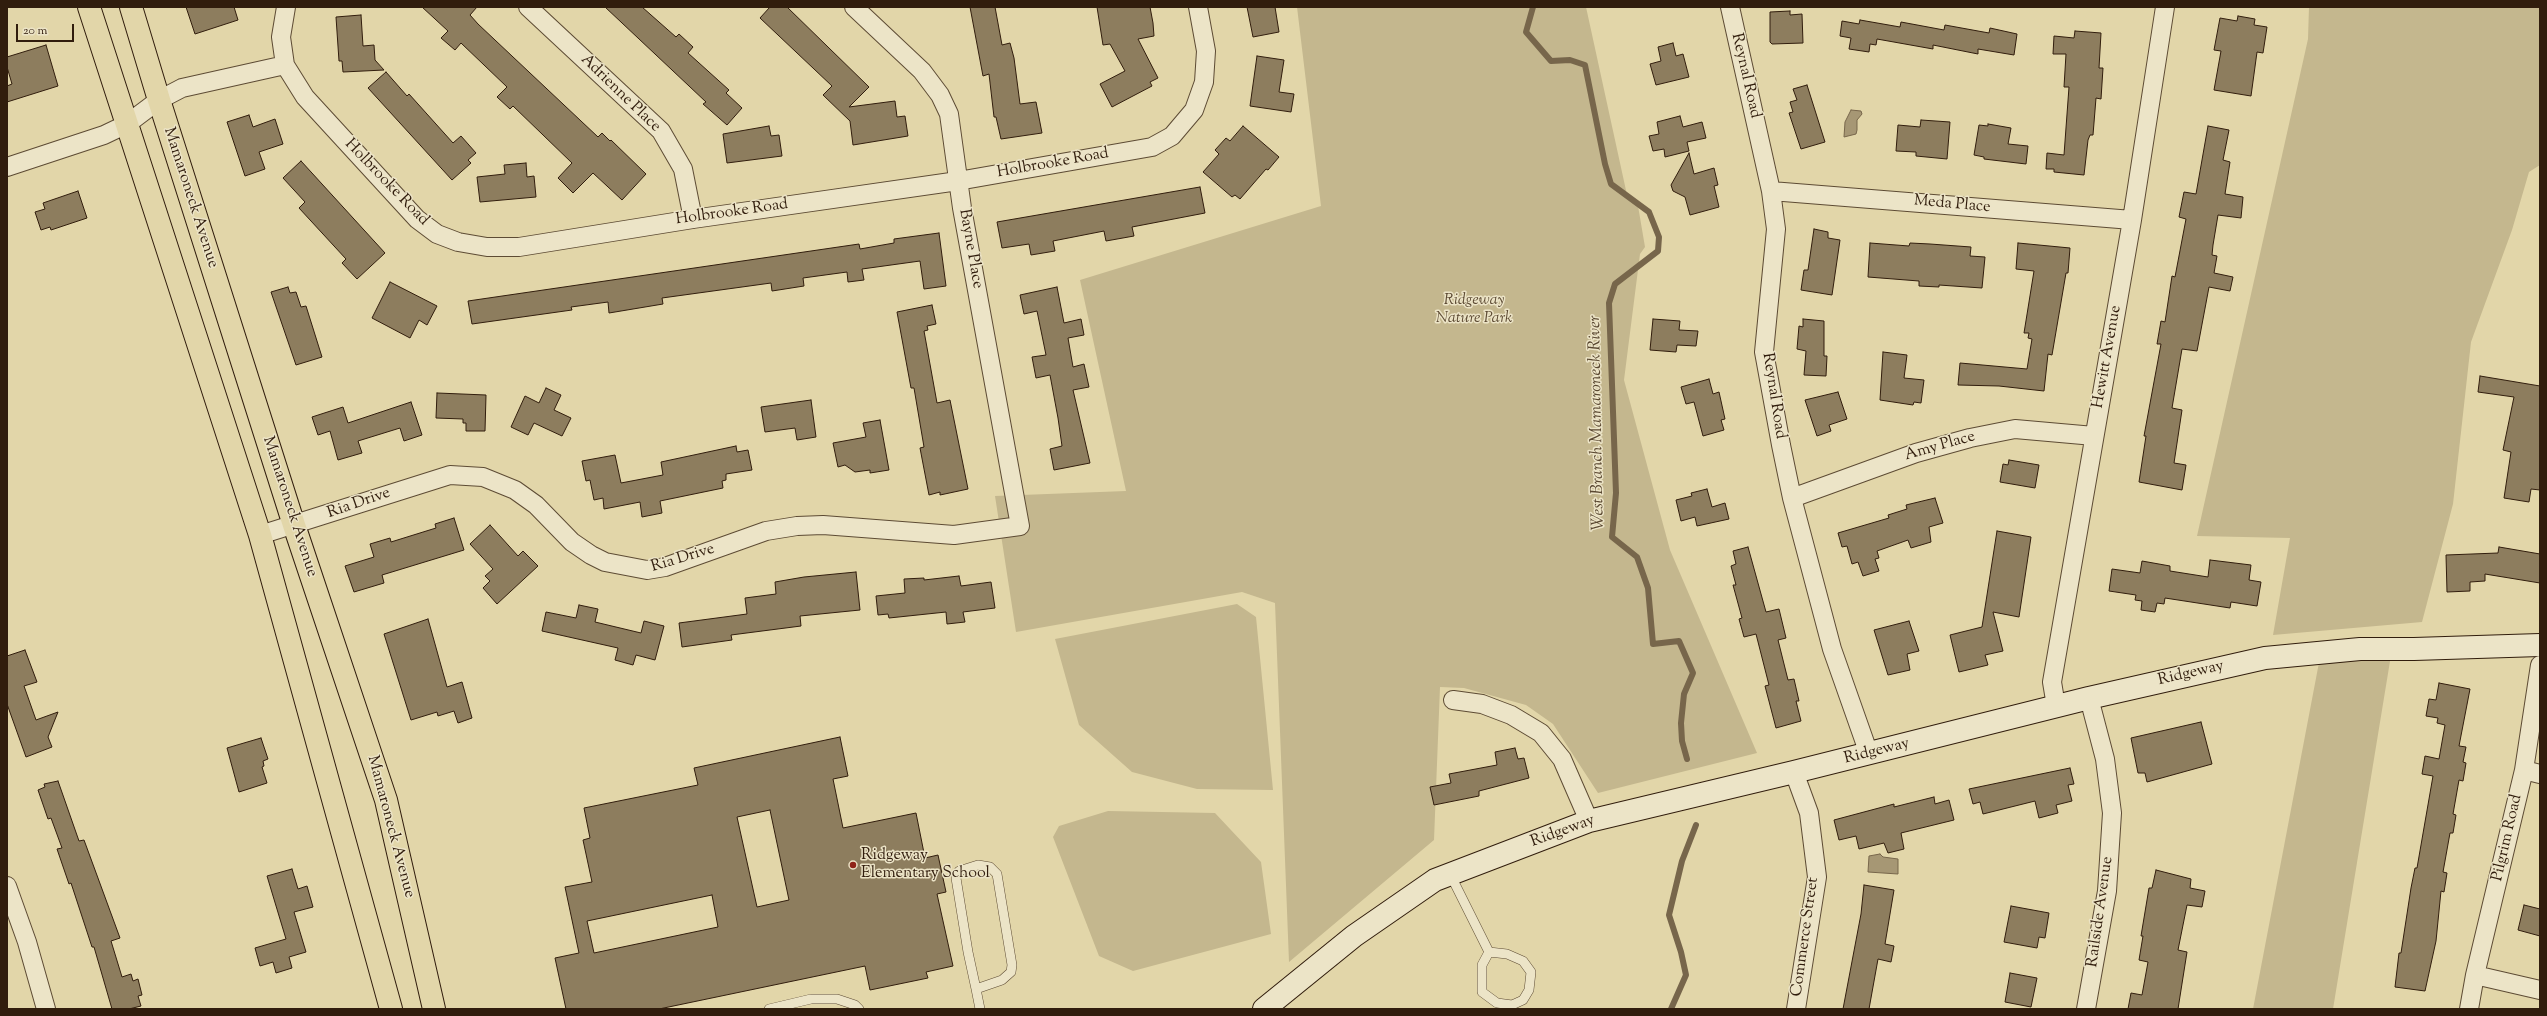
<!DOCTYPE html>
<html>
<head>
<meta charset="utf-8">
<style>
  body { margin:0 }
  #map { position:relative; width:2547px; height:1016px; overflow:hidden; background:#e2d6a9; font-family:"Sorts Mill Goudy",serif }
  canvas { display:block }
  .frame { position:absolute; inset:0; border:8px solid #311d0d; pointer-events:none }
  .scale { position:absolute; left:16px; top:24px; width:58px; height:18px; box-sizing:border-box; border:2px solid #311d0d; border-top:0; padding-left:5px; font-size:12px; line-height:14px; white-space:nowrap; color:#311d0d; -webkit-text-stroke:3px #ece4c7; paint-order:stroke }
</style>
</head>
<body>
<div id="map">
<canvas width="2547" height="1016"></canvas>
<div class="frame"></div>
<div class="scale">20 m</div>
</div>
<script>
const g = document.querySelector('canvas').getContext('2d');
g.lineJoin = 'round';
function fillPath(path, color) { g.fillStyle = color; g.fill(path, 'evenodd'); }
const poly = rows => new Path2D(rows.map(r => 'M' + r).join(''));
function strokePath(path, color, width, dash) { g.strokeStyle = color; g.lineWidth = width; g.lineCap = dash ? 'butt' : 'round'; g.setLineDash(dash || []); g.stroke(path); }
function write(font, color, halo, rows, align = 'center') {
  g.font = font + ' "Sorts Mill Goudy",serif'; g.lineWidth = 3; g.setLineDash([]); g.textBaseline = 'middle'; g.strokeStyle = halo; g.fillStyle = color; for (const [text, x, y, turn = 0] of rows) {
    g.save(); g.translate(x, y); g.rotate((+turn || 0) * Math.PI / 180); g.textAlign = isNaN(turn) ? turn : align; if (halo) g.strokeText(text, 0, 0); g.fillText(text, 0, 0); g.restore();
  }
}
const green = poly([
  [1297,7,1586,7,1627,195,1637,200,1645,247,1640,254,1624,380,1670,550,1757,753,1598,793,1553,724,1526,705,1464,688,1440,687,1434,840,1289,962,1275,603,1242,592,1016,632,995,496,1126,491,1080,280,1321,206],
  [2309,7,2540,7,2540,165,2529,172,2512,230,2471,342,2453,504,2422,622,2273,635,2290,538,2197,536,2308,39],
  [1237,604,1256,617,1273,790,1197,789,1132,772,1079,725,1055,639],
  [2392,649,2333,1009,2253,1009,2321,652],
  [1108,811,1215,813,1261,862,1271,934,1133,971,1099,956,1053,837,1059,826]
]);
const water = poly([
  [1851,110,1861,111,1862,114,1857,120,1857,130,1856,134,1844,137,1845,122,1851,110],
  [1880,854,1883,857,1898,859,1898,874,1868,872,1869,856,1880,854]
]);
const stream = poly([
  [1533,7,1526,32,1551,61,1570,60,1585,65,1605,164,1611,184,1649,212,1659,237,1658,251,1615,284,1609,303,1616,493,1612,537,1637,557,1648,588,1653,644,1679,641,1693,673,1684,694,1681,723,1682,741,1687,759],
  [1671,1009,1686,975,1681,952,1669,915,1682,861,1696,825]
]);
const building = poly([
  [186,7,234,7,238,20,195,34,186,7],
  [422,7,477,7,470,15,478,24,598,137,602,133,610,141,611,140,646,174,622,200,593,173,573,193,558,178,572,163,513,106,510,109,497,97,507,87,461,43,455,50,441,38,448,31,422,7],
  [605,7,642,7,676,37,679,34,693,47,688,53,729,90,726,93,742,108,727,125,703,104,706,102,689,86,605,7],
  [770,7,787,7,869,87,849,107,895,101,897,117,905,116,908,136,853,145,850,121,823,95,832,86,760,18,770,7],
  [970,7,995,7,1002,45,1010,43,1014,58,1020,104,1036,102,1042,133,1001,139,996,117,994,117,989,74,983,76,970,7],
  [1097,7,1150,7,1153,23,1154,36,1138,39,1158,78,1150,82,1152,86,1112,107,1100,84,1125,71,1110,44,1103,45,1097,7],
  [1247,7,1275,7,1279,32,1253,37,1247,7],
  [1790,11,1790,15,1802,14,1803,43,1772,44,1770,42,1770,12,1790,11],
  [361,15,363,46,374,45,375,60,384,70,343,72,342,61,339,61,336,17,361,15],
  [2238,16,2255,19,2254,25,2267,27,2263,53,2257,52,2251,96,2214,90,2221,51,2214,50,2220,18,2237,21,2238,16],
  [1860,20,1900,27,1901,22,1944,30,1945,25,1989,33,1990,28,2017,34,2014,55,1978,49,1978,54,1933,45,1933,49,1877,39,1876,45,1870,44,1869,52,1849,49,1851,38,1840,36,1842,21,1859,24,1860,20],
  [2075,31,2101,33,2099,68,2103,68,2101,99,2096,98,2093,135,2090,135,2088,140,2084,175,2054,172,2054,169,2046,169,2047,153,2064,155,2069,87,2064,87,2066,54,2053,54,2054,36,2074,38,2075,31],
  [1673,43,1676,56,1683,54,1689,77,1656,85,1650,64,1661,61,1658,47,1673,43],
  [46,45,58,86,7,102,7,86,12,84,7,67,7,57,46,45],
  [1257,56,1284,60,1279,92,1294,94,1291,112,1250,106,1257,56],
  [386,72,407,96,409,94,453,143,461,136,476,153,468,160,471,163,452,180,368,88,386,72],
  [1807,85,1825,142,1801,149,1789,113,1793,112,1790,102,1797,100,1793,89,1807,85],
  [249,115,253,127,275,119,283,144,259,152,265,169,245,176,227,122,249,115],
  [1680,116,1683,127,1702,122,1706,138,1687,142,1689,151,1665,157,1664,149,1653,151,1649,136,1659,134,1657,122,1680,116],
  [1921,120,1950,122,1947,159,1916,156,1916,152,1896,151,1898,125,1920,127,1921,120],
  [1988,124,2011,128,2008,144,2028,146,2026,164,1984,159,1984,157,1974,155,1979,125,1988,126,1988,124],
  [769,126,771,136,779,135,782,156,727,163,723,134,769,126],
  [1243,126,1279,157,1268,170,1266,169,1240,199,1235,195,1232,197,1203,172,1219,154,1215,150,1226,138,1230,141,1243,126],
  [2208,126,2229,130,2223,160,2230,162,2225,194,2243,197,2241,218,2218,215,2213,245,2212,255,2217,256,2214,273,2233,277,2230,291,2209,287,2197,351,2182,349,2172,408,2182,410,2174,463,2186,465,2182,490,2139,482,2146,436,2144,436,2161,344,2157,344,2161,321,2165,322,2172,276,2175,277,2186,219,2179,217,2184,192,2196,194,2208,126],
  [1689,153,1694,174,1714,168,1718,185,1714,186,1719,207,1690,215,1685,197,1673,191,1671,185,1689,153],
  [301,161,385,253,357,279,342,263,346,259,299,208,305,202,283,178,301,161],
  [526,163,527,177,534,176,536,197,480,202,477,177,505,174,504,165,526,163],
  [1200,187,1205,213,1132,227,1134,236,1106,241,1104,231,1053,241,1055,251,1031,255,1029,244,1002,248,997,222,1200,187],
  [78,191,87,218,51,230,50,227,41,230,35,212,45,209,43,203,78,191],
  [1814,229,1828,232,1828,238,1840,240,1832,295,1801,290,1804,270,1808,270,1814,229],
  [939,233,946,286,924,289,920,261,862,269,864,280,848,282,847,272,803,278,804,286,772,291,771,283,662,298,663,304,609,313,608,302,571,307,572,310,472,324,468,301,859,244,860,249,894,243,894,239,939,233],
  [1870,243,1909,246,1910,243,1930,244,1971,247,1970,256,1985,257,1982,288,1939,285,1939,287,1919,286,1919,281,1868,277,1870,243],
  [2018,243,2070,248,2068,273,2066,273,2052,355,2048,354,2044,391,1999,386,1958,385,1960,363,2027,369,2032,339,2028,338,2029,333,2024,333,2034,271,2016,269,2018,243],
  [390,282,437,306,427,325,419,320,410,338,372,318,390,282],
  [288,287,290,293,296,292,301,307,306,306,322,357,296,365,271,292,288,287],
  [1057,287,1064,323,1081,319,1084,335,1068,338,1073,367,1084,364,1089,387,1073,390,1090,463,1054,470,1050,449,1062,446,1058,418,1050,375,1036,378,1032,357,1046,355,1037,311,1024,314,1020,295,1057,287],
  [932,305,936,324,927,326,928,330,924,331,937,403,950,400,968,489,940,495,940,492,929,495,920,448,924,447,914,388,911,388,897,312,932,305],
  [1653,319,1680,321,1679,330,1698,331,1696,346,1677,345,1676,352,1650,350,1653,319],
  [1803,319,1824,321,1824,356,1827,356,1826,376,1804,375,1806,351,1797,349,1799,326,1803,327,1803,319],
  [1883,352,1907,355,1904,378,1924,380,1921,403,1914,402,1913,405,1880,400,1883,352],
  [2480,376,2540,386,2540,490,2531,489,2529,502,2504,498,2511,452,2503,450,2514,397,2478,392,2480,376],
  [1709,379,1713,394,1719,392,1725,419,1721,420,1724,430,1703,436,1694,402,1686,404,1681,387,1709,379],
  [546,388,561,395,554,410,571,418,562,436,534,423,528,435,511,427,525,396,539,403,546,388],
  [1838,392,1847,419,1829,425,1831,431,1817,436,1805,400,1838,392],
  [437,393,486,395,485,431,466,431,466,423,463,423,463,419,436,418,437,393],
  [811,400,816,437,797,440,795,428,765,432,761,407,811,400],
  [411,402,422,435,404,441,400,428,358,441,362,453,338,460,330,431,318,435,312,417,343,407,348,423,411,402],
  [880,420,889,470,870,473,870,470,855,472,845,465,838,467,833,443,866,437,863,423,880,420],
  [736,446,737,452,748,450,752,470,726,474,726,480,722,481,723,488,660,501,662,513,642,517,640,502,604,509,603,498,594,500,590,480,586,481,582,461,615,455,621,483,663,475,661,462,736,446],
  [2009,460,2039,465,2035,488,2000,482,2003,464,2008,465,2009,460],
  [1707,489,1712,507,1725,503,1729,519,1697,526,1695,517,1681,521,1676,500,1692,496,1691,493,1707,489],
  [1935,498,1943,523,1929,527,1931,542,1911,548,1908,540,1877,551,1879,558,1875,559,1879,571,1863,576,1858,562,1852,564,1847,546,1842,547,1838,533,1889,518,1888,515,1907,509,1906,505,1935,498],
  [454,518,464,550,382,575,384,583,354,592,345,566,374,557,370,544,390,538,391,542,436,528,435,524,454,518],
  [490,525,518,556,523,551,538,566,497,604,483,588,490,581,485,576,493,569,470,544,490,525],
  [1997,531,2031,537,2019,617,1993,612,2003,651,1985,655,1988,665,1959,672,1950,635,1982,627,1997,531],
  [1748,547,1766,612,1779,609,1786,638,1778,640,1788,680,1794,679,1799,701,1796,701,1801,721,1776,728,1765,686,1769,685,1756,634,1744,637,1739,619,1742,618,1733,585,1736,585,1731,566,1736,564,1733,551,1748,547],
  [2499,547,2540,554,2540,583,2485,574,2485,581,2470,582,2470,591,2447,592,2446,555,2498,553,2499,547],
  [2210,560,2251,565,2249,580,2261,582,2257,606,2231,602,2230,608,2165,598,2164,604,2157,603,2155,612,2141,610,2142,601,2135,600,2136,595,2109,591,2112,569,2140,573,2142,561,2170,566,2170,571,2208,577,2210,560],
  [856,572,860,610,800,616,801,626,731,635,732,640,682,647,679,623,747,614,745,598,776,594,775,582,804,577,856,572],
  [959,576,961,586,991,582,995,608,963,612,965,622,947,624,946,612,889,618,888,614,878,615,876,596,905,593,904,579,924,578,924,580,959,576],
  [579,605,598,609,595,622,641,633,644,621,664,626,655,660,636,655,633,665,615,660,618,648,542,631,546,612,576,618,579,605],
  [428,619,447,687,462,682,472,718,458,723,454,711,438,716,437,712,411,720,384,634,428,619],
  [1909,621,1919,651,1907,654,1910,670,1888,675,1874,630,1909,621],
  [25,650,37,682,24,686,36,720,58,712,48,737,52,747,26,757,7,704,7,656,25,650],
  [2439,683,2470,689,2459,746,2466,747,2463,762,2466,763,2463,781,2459,780,2453,814,2456,815,2453,833,2450,833,2443,872,2447,873,2444,892,2441,891,2436,941,2425,991,2395,987,2399,953,2401,953,2411,888,2415,868,2417,868,2433,776,2422,774,2425,756,2439,759,2445,725,2437,723,2438,718,2426,716,2429,699,2436,700,2439,683],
  [2201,722,2212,764,2147,782,2145,773,2138,773,2131,738,2201,722],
  [840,737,848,776,833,779,843,828,916,813,925,858,938,855,946,892,937,894,953,966,926,972,928,978,870,990,865,966,659,1009,566,1009,555,958,579,953,565,887,592,882,583,840,590,838,584,808,698,785,694,768,840,737],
  [770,810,789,900,757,907,737,817,770,810],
  [712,895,718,927,594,953,587,921,712,895],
  [261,738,268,759,263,761,264,766,262,767,267,783,239,792,227,748,261,738],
  [1515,748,1518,759,1524,758,1529,778,1479,791,1479,796,1434,805,1430,787,1451,783,1449,774,1497,765,1495,752,1515,748],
  [2070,768,2074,784,2068,785,2072,801,2056,805,2058,813,2039,818,2035,801,1983,814,1980,802,1973,804,1969,789,2070,768],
  [58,781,79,841,84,840,120,938,111,941,122,977,131,974,133,981,138,979,142,995,138,996,141,1006,129,1009,112,1009,94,947,92,947,71,883,69,884,57,849,62,848,51,818,48,819,38,790,45,787,44,784,58,781],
  [1934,797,1935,804,1949,800,1954,820,1901,833,1904,849,1888,853,1884,843,1859,849,1856,836,1839,840,1834,820,1894,804,1894,807,1934,797],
  [292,869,298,889,307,886,313,907,294,912,306,952,289,957,292,968,276,973,273,962,260,966,255,948,286,939,267,876,292,869],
  [2156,870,2191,879,2190,888,2205,891,2202,907,2187,905,2178,950,2187,952,2178,1009,2128,1009,2131,993,2142,995,2148,962,2139,960,2143,936,2141,936,2149,888,2152,888,2156,870],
  [1864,885,1894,890,1885,944,1894,946,1891,962,1878,959,1869,1009,1843,1009,1861,914,1864,885],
  [2524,905,2540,909,2540,936,2518,930,2524,905],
  [2011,906,2049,913,2045,938,2039,937,2037,948,2004,942,2011,906],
  [2010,973,2037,978,2031,1007,2005,1002,2010,973]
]);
const lane = poly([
  [1450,874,1489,952,1507,954,1523,961,1531,972,1529,990,1523,1000,1512,1005,1497,1003,1482,992,1482,965,1489,952],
  [976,989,1002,980,1011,972,1012,965,997,874,990,867,978,865,959,871,956,878,968,952,976,989,980,1009],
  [769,1009,811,999,837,999,855,1005,859,1009]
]);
const street = poly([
  [286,7,281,37,285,65,305,97,417,219,437,234,458,242,487,247,519,247,693,219,958,181,1152,147,1172,136,1194,110,1204,82,1206,51,1198,7],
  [528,7,661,131,683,169,693,219],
  [1730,7,1771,191,1776,229,1764,352,1781,445,1792,498,1832,649,1869,754],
  [7,167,104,135,127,124,159,100,182,88,285,65],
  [1771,191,2132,220],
  [1792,498,1916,453,1970,438,2015,429,2094,436],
  [260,535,450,475,483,477,515,490,536,505,572,542,591,555,605,562,647,570,665,567,766,531,797,526,823,525,954,535,1020,526,962,208,949,114,940,95,922,71,854,7],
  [1453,700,1482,704,1511,715,1541,733,1562,759,1589,821],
  [2056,706,2052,682,2132,220,2165,7],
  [2524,770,2540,774],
  [1794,772,1809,813,1817,877,1796,1009],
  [7,886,27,942,46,1009],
  [2475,975,2540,990],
  [2086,1009,2107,891,2112,813,2105,759,2089,698],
  [2469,1009,2475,975,2524,770,2540,665]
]);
const secondary = poly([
  [1264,1009,1354,936,1435,880,1589,821,1794,772,2089,698,2265,658,2360,649,2414,649,2540,645]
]);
const primary = poly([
  [89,7,260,535,391,1009],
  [131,7,159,100,294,525,386,800,434,1009]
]);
const markers = [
  [853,865,4,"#8f2418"]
];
const streetNames = [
  ["Reynal Road",1745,76,77],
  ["Adrienne Place",620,94,44],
  ["Holbrooke Road",1053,164,-10],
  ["Holbrooke Road",386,183,46],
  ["Mamaroneck Avenue",190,198,72],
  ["Meda Place",1952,205,5],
  ["Holbrooke Road",732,213,-8],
  ["Bayne Place",970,249,80],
  ["Hewitt Avenue",2108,357,-80],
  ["Reynal Road",1773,396,81],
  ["Amy Place",1940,447,-16],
  ["Ria Drive",359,504,-19],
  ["Mamaroneck Avenue",289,507,72],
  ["Ria Drive",683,559,-17],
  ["Ridgeway",2191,674,-13],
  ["Ridgeway",1877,752,-14],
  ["Mamaroneck Avenue",390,827,75],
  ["Ridgeway",1563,832,-20],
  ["Pilgrim Road",2508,838,-77],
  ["Railside Avenue",2101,912,-82],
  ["Commerce Street",1806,937,-82]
];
const parkNames = [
  ["Ridgeway",1474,301],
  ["Nature Park",1474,319]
];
const poiNames = [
  ["Ridgeway",861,856],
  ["Elementary School",861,874]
];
const waterNames = [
  ["West Branch Mamaroneck River",1598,423,-91]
];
fillPath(green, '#c4b78e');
fillPath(water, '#a69774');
strokePath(water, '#77664b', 1);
strokePath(stream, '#77664b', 6);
fillPath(building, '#8d7d5e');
strokePath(building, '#311d0d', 1);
strokePath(lane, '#5d4b34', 10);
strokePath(street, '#5d4b34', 20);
strokePath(secondary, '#311d0d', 24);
strokePath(primary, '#311d0d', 24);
strokePath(lane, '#ece4c7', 9);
strokePath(street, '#ece4c7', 18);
strokePath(secondary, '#ece4c7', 22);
strokePath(primary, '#e2d6a9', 22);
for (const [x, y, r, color] of markers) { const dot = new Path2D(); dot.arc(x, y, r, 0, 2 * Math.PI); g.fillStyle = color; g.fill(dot); strokePath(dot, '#ece4c7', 1.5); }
write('16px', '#311d0d', '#ece4c7', streetNames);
write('italic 16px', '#5d4b34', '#ece4c7', parkNames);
write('16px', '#311d0d', '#ece4c7', poiNames, 'left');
write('italic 17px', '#5a4831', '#ece4c7', waterNames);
</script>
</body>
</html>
